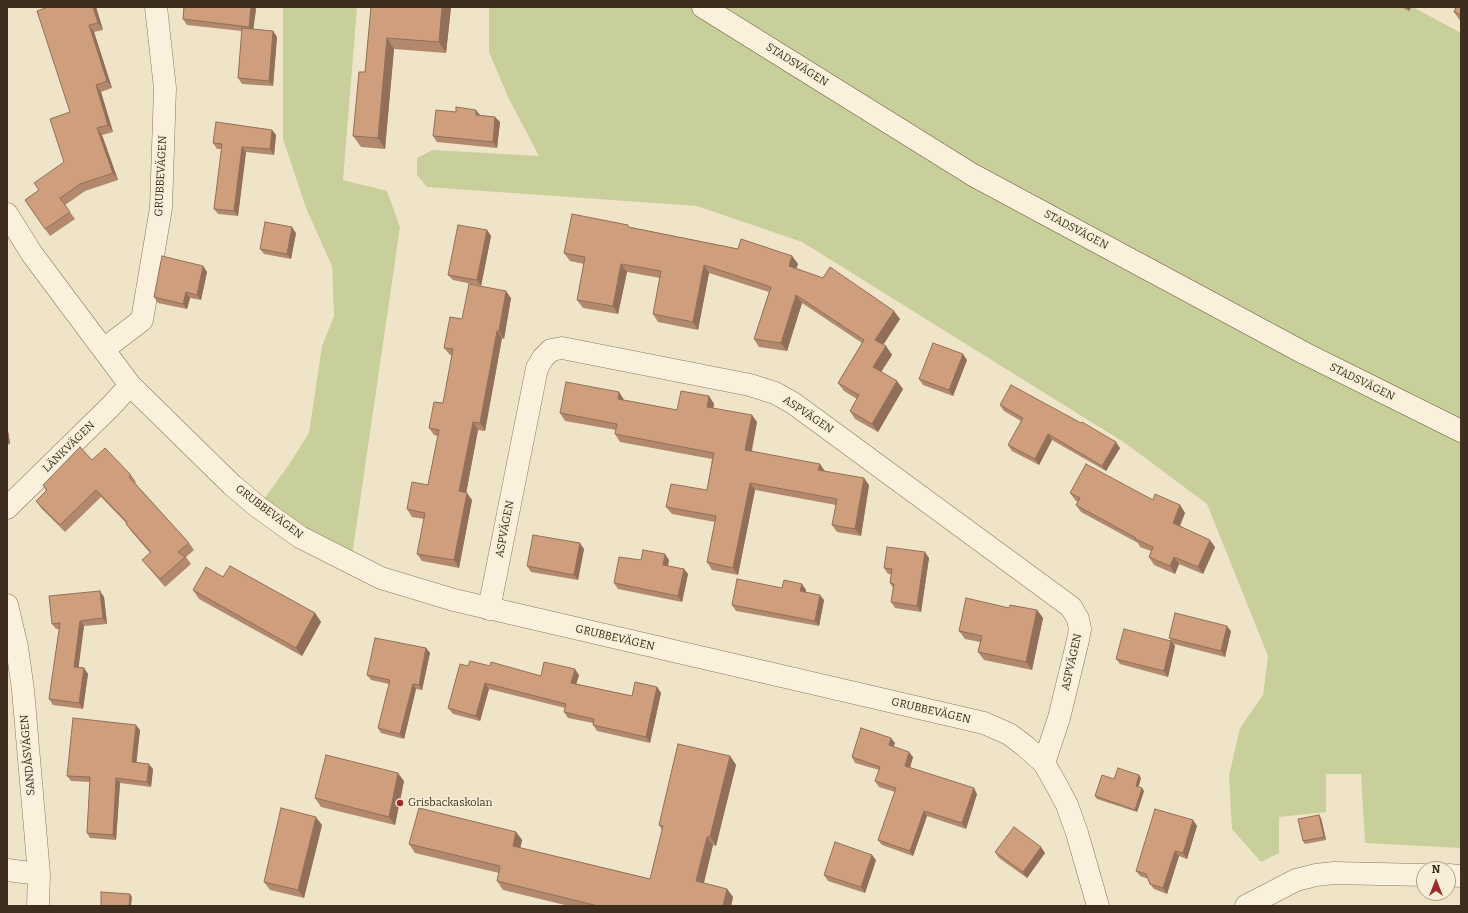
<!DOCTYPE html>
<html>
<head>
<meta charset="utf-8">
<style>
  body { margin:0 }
  #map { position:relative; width:1468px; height:913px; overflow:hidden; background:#f0e4c8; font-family:Bitter,serif }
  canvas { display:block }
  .frame { position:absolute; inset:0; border:8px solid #3d2e20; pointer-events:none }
  .north { position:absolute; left:1416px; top:861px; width:40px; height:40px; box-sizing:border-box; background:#f7eed8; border:1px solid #ada18e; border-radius:50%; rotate:0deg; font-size:11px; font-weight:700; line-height:16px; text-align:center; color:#3d2e20 }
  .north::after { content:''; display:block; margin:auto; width:14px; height:18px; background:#9e2a2b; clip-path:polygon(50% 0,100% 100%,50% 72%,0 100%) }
</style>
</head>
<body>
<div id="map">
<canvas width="1468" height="913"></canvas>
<div class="frame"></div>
<div class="north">N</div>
</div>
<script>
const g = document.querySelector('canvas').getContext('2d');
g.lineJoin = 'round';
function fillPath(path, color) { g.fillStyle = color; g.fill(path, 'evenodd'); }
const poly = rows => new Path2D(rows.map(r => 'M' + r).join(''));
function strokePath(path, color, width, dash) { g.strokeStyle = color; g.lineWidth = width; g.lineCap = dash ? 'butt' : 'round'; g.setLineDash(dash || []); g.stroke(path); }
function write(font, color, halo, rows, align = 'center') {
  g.font = font + ' Bitter,serif'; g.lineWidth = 3; g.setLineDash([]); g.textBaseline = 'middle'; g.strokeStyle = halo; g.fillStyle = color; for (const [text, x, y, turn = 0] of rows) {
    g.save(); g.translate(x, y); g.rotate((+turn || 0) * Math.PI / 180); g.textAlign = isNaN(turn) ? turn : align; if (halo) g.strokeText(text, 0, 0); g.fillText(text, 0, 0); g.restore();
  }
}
const green = poly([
  [283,7,357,7,343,180,387,191,400,227,351,563,258,507,288,466,309,433,322,346,334,316,332,266,306,208,283,139],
  [489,7,1413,7,1461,33,1461,848,1365,843,1361,774,1326,774,1326,812,1279,817,1279,853,1261,862,1232,829,1229,776,1240,728,1263,695,1268,656,1207,504,1125,443,802,242,697,206,427,187,417,175,417,158,433,150,539,156,509,99,489,52]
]);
const minor = poly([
  [7,214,32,254,130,385,232,485,258,507,300,537,381,578,454,600,984,723,1009,734,1025,746,1044,763,1057,786,1067,805,1077,833,1098,906],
  [104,349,142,320,161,208,165,88,156,7],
  [7,508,112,405,130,385],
  [7,605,17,647,23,690,39,874,38,906],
  [489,609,537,368,543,358,551,350,562,348,750,385,775,393,793,403,1071,607,1078,619,1080,629,1078,640,1059,718,1044,763],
  [7,870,39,874],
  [1448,875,1461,876],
  [1246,906,1296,880,1316,875,1334,873,1424,875]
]);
const secondary = poly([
  [703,7,973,175,1304,353,1461,431]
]);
const wall = poly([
  [48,7,96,7,103,30,94,32,112,88,101,92,113,132,102,135,118,180,85,191,65,205,75,219,50,236,25,200,39,190,64,162,70,112],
  [184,7,254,7,256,9,253,29,273,31,277,37,273,86,242,84,238,78,242,31,187,25,183,19],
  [371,7,451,7,446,53,394,49,385,149,361,147,353,136,365,72],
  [1401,7,1411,7,1409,11],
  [1461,7,1461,22,1454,12],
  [480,115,495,117,500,122,497,148,437,142,433,136],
  [272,130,276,135,274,155,246,152,238,216,218,214,214,209,222,149,217,149,213,143],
  [630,227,738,249,792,256,798,264,796,269,900,319,883,345,886,346,892,355,881,372,903,389,878,432,855,419,850,411,857,399,844,391,838,383,862,343,802,303,787,351,759,347,754,339,769,292,709,273,698,330,658,322,653,314,660,278,627,272,618,314,583,308,577,300,584,264,570,261,564,253],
  [487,230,491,236,481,286,453,280,448,275],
  [296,233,291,259,264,254,260,249],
  [203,266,207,272,201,300,190,298,187,309,158,303,154,297],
  [511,298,504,339,502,338,485,431,478,430,466,493,472,500,459,568,422,561,417,554,424,519,412,517,407,509,428,485,438,436,434,435,429,428,443,403,452,355,450,355,444,348,462,319],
  [967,360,953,396,923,385,919,379],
  [619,392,624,400,677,410,709,396,714,404,713,408,757,422,752,451,825,471,869,485,861,536,837,532,832,525,836,505,755,490,738,575,712,570,707,562,715,522,672,514,666,507,707,490,712,459,620,442,615,434,616,430,565,421,560,413],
  [1000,405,1120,448,1106,471,1052,440,1039,465,1012,451,1008,445,1021,421,1004,411],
  [7,424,10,444,7,445],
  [92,460,131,475,136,482,135,483,189,543,194,550,186,557,191,564,165,587,148,567,142,560,150,553,131,531,126,524,126,523,101,497,65,532,41,508,36,501,46,491,43,485],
  [1070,493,1153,500,1180,505,1185,513,1180,526,1215,547,1203,574,1179,564,1175,574,1154,565,1149,557,1151,551,1140,547,1138,543,1081,512,1076,505,1078,502,1076,501],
  [584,549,578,580,531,572,527,566],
  [929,558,921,612,895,608,891,602,893,588,890,583,891,574,888,574,884,568],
  [641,560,669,560,668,566,684,569,688,574,682,602,618,589,614,583],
  [223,577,315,613,321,622,302,656,199,599,193,590],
  [802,584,806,590,805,592,824,600,819,626,736,611,732,605,782,588],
  [104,597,107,624,84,626,78,667,84,668,88,674,83,709,53,705,49,699,59,629,56,629,52,624],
  [1009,608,1037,610,1043,618,1032,670,984,660,978,652,980,642,965,639,959,631],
  [1231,631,1225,657,1174,644,1175,646,1168,677,1120,664,1116,659,1171,640,1169,638],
  [426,648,430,653,422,690,416,689,404,739,381,733,378,728,389,684,371,680,367,675],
  [468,666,490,666,541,676,579,675,576,684,632,696,657,687,661,693,650,743,597,731,593,725,593,723,568,718,564,712,565,708,489,689,480,721,453,714,448,708],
  [140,730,136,763,153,769,151,787,120,783,116,840,90,838,87,833,90,782,71,781,67,776],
  [895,743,893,747,913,757,910,767,977,794,966,829,927,816,913,856,882,845,878,840,895,792,879,787,875,781,879,770,855,763,852,757],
  [730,756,736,765,716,846,713,845,704,883,727,889,733,897,731,906,569,906,503,890,497,881,499,873,415,853,409,844,516,832,522,840,520,848,650,879,662,830,659,825],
  [1139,775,1141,778,1138,787,1144,791,1137,812,1097,799,1095,796,1114,779],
  [404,781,395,825,321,807,315,798],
  [1321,818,1326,840,1305,844,1303,841],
  [1193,820,1197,826,1187,859,1179,856,1167,894,1154,889,1150,884,1148,879,1140,876,1136,871],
  [322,825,304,898,270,890,264,882],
  [995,852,1045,853,1027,878,999,858],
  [876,860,865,893,828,881,824,875]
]);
const shadedWall = poly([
  [93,7,96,7,103,30,98,23],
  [251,7,254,7,256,9,253,32,249,27],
  [442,7,451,7,446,53,439,42],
  [1406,7,1411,7,1409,11],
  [89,25,94,32,112,88,107,81],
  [273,31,277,37,273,86,269,81],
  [387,38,394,49,385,149,378,138],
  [96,85,101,92,113,132,108,125],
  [476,110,480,115,476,115],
  [495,117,500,122,497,148,493,142],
  [97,128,102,135,118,180,113,173],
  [272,130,276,135,274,155,270,149],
  [242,147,246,152,238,216,234,211],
  [292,227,296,233,291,259,287,254],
  [487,230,491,236,481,286,477,280],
  [792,256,798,264,794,274,789,266],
  [621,264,627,272,618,314,613,306],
  [704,265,709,273,698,330,693,322],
  [203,266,207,272,201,300,197,295],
  [506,291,511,298,504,339,499,331],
  [186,292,190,298,187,309,183,304],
  [796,295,802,303,787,351,781,343],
  [7,308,8,330,7,328],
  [894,311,900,319,881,348,875,340],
  [497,331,502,338,485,431,480,423],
  [886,346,892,355,879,375,873,367],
  [963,354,967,360,953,396,949,390],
  [897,381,903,389,878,432,872,424],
  [619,392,624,400,618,399],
  [709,396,714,404,712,414,707,407],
  [752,415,757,422,750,457,745,450],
  [473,422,478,430,465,499,459,491],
  [7,424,10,444,7,440],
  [1048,434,1052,440,1039,465,1035,459],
  [1116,442,1120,448,1106,471,1102,466],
  [820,464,825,471,818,470],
  [864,478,869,485,861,536,855,529],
  [750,483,755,490,738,575,733,568],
  [467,493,472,500,459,568,454,560],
  [1180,505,1185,513,1178,530,1173,523],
  [1210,540,1215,547,1203,574,1198,567],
  [580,543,584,549,578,580,574,575],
  [925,552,929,558,921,612,917,606],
  [665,554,669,560,667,571,663,565],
  [1174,557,1179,564,1175,574,1170,566],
  [684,569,688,574,682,602,678,596],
  [802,584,806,590,805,597,800,591],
  [100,591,104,597,107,624,103,618],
  [820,595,824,600,819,626,815,621],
  [1037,610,1043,618,1032,670,1026,662],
  [315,613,321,622,302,656,296,648],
  [80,621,84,626,78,672,74,667],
  [1227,626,1231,631,1225,657,1221,651],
  [1171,641,1175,646,1168,677,1164,671],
  [426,648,430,653,422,690,419,685],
  [84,668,88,674,83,709,79,703],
  [575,669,579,675,575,688,571,683],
  [485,683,489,689,480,721,476,716],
  [413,684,416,689,404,739,400,734],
  [657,687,661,693,650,743,646,737],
  [136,725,140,730,136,767,132,762],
  [891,738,895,743,892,750,889,745],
  [909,752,913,757,909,771,905,766],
  [730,756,736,765,716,846,710,837],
  [149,764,153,769,151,787,147,782],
  [398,773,404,781,395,825,389,817],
  [1139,775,1141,778,1138,789,1136,786],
  [116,778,120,783,116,840,113,835],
  [974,788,977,794,966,829,962,823],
  [1142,788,1144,791,1137,812,1135,810],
  [924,811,927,816,913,856,910,851],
  [1319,815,1321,818,1326,840,1324,837],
  [316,817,322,825,304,898,298,890],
  [1193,820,1197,826,1187,859,1183,853],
  [516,832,522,840,519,854,513,846],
  [707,837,713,845,702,890,696,881],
  [1041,847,1045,853,1027,878,1023,872],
  [1175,851,1179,856,1167,894,1163,888],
  [872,855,876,860,865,893,861,887],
  [727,889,733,897,731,906,723,906],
  [130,894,132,897,131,906,129,906]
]);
const building = poly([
  [48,7,93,7,98,23,89,25,107,81,96,85,108,125,97,128,113,173,80,184,60,198,70,212,45,229,25,200,39,190,34,183,64,162,50,119,70,112,37,11,48,7],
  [184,7,251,7,249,27,183,19,184,7],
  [371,7,442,7,439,42,387,38,378,138,353,136,359,72,365,72,371,7],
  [1456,7,1461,7,1461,15,1454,12,1456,7],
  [242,28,273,31,269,81,238,78,242,28],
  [456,107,476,110,476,115,495,117,493,142,433,136,436,110,456,112,456,107],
  [216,122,272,130,270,149,242,147,234,211,214,209,222,144,213,143,216,122],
  [572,214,628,225,628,227,738,249,741,239,792,256,789,266,823,278,830,267,894,311,875,340,886,346,873,367,897,381,872,424,850,411,859,395,838,383,864,340,796,295,781,343,754,339,771,287,704,265,693,322,653,314,661,271,621,264,613,306,577,300,585,257,564,253,572,214],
  [265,222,292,227,287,254,260,249,265,222],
  [458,225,487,230,477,280,448,275,458,225],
  [162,256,203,266,197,295,186,292,183,304,154,297,162,256],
  [469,284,506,291,499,331,497,331,480,423,473,422,459,491,467,493,454,560,417,554,425,513,407,509,412,482,428,485,439,430,429,428,434,402,443,403,453,349,444,348,450,317,462,319,469,284],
  [933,343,963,354,949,390,919,379,933,343],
  [566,382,619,392,618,399,677,410,681,391,709,396,707,407,752,415,745,450,820,464,818,470,864,478,855,529,832,525,837,499,750,483,733,568,707,562,716,516,666,507,671,484,707,490,714,453,615,434,617,424,560,413,566,382],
  [1011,385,1081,423,1082,422,1116,442,1102,466,1048,434,1035,459,1008,445,1023,418,1000,405,1011,385],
  [80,447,92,460,105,448,131,475,129,477,189,543,178,552,185,557,160,579,142,560,151,552,126,524,127,522,96,490,60,525,36,501,47,490,43,485,80,447],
  [1086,464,1153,500,1155,494,1180,505,1173,523,1210,540,1198,567,1174,557,1170,566,1149,557,1153,547,1135,539,1136,538,1076,505,1080,498,1070,493,1086,464],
  [533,535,580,543,574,575,527,566,533,535],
  [887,547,925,552,917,606,891,602,894,584,890,583,892,569,884,568,887,547],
  [643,550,665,554,663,565,684,569,678,596,614,583,619,557,641,560,643,550],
  [230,566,315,613,296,648,193,590,206,567,223,577,230,566],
  [737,579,782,588,784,580,802,584,800,591,820,595,815,621,732,605,737,579],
  [100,591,103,618,80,621,74,667,84,668,79,703,49,699,60,623,52,624,49,596,100,591],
  [966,598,1009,608,1010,605,1037,610,1026,662,978,652,982,636,959,631,966,598],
  [1175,613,1227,626,1221,651,1169,638,1175,613],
  [1124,629,1171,641,1164,671,1116,659,1124,629],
  [375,638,426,648,419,685,413,684,400,734,378,728,390,680,367,675,375,638],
  [470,661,490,666,491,662,541,676,544,662,575,669,571,683,632,696,635,682,657,687,646,737,593,725,594,719,564,712,566,704,485,683,476,716,448,708,460,664,468,666,470,661],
  [73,718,136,725,132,762,149,764,147,782,116,778,113,835,87,833,90,777,67,776,73,718],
  [861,728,891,738,889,745,909,752,905,766,974,788,962,823,924,811,910,851,878,840,896,788,875,781,880,767,852,757,861,728],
  [678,744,730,756,710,837,707,837,696,881,727,889,723,906,598,906,497,881,500,866,409,844,419,808,516,832,513,846,650,879,663,826,659,825,678,744],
  [326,755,398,773,389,817,315,798,326,755],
  [1118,768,1139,775,1136,786,1142,788,1135,810,1095,796,1102,775,1114,779,1118,768],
  [281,808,316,817,298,890,264,882,281,808],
  [1155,809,1193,820,1183,853,1175,851,1163,888,1150,884,1146,874,1136,871,1155,809],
  [1319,815,1324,837,1303,841,1298,819,1319,815],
  [1014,827,1041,847,1023,872,995,852,1014,827],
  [835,842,872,855,861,887,824,875,835,842],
  [101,892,130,894,129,906,101,906,101,892]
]);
const markers = [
  [400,803,4,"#9e2a2b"]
];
const streetNames = [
  ["STADSVÄGEN",797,65,32],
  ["GRUBBEVÄGEN",161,176,-87],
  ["STADSVÄGEN",1076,230,28],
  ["STADSVÄGEN",1362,382,26],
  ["ASPVÄGEN",808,415,34],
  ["LÄNKVÄGEN",69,447,-44],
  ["GRUBBEVÄGEN",269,512,37],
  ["ASPVÄGEN",505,529,-79],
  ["GRUBBEVÄGEN",615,638,13],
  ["ASPVÄGEN",1072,662,-77],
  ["GRUBBEVÄGEN",931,711,13],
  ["SANDÅSVÄGEN",28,755,-95]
];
const poiNames = [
  ["Grisbackaskolan",408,803]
];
fillPath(green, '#c9cf9b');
strokePath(minor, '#8d765c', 23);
strokePath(secondary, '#6f573f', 23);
strokePath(minor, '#faf1dc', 22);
strokePath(secondary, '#faf1dc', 22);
fillPath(wall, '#b2896c');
fillPath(shadedWall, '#916f58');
fillPath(building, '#cf9f7d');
strokePath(building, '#916f58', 1);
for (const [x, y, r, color] of markers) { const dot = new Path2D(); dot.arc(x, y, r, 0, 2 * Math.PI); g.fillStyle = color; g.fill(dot); strokePath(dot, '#f7eed8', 1.5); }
write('11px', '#3d2e20', '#f7eed8', streetNames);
write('11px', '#3d2e20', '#f7eed8', poiNames, 'left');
</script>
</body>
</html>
